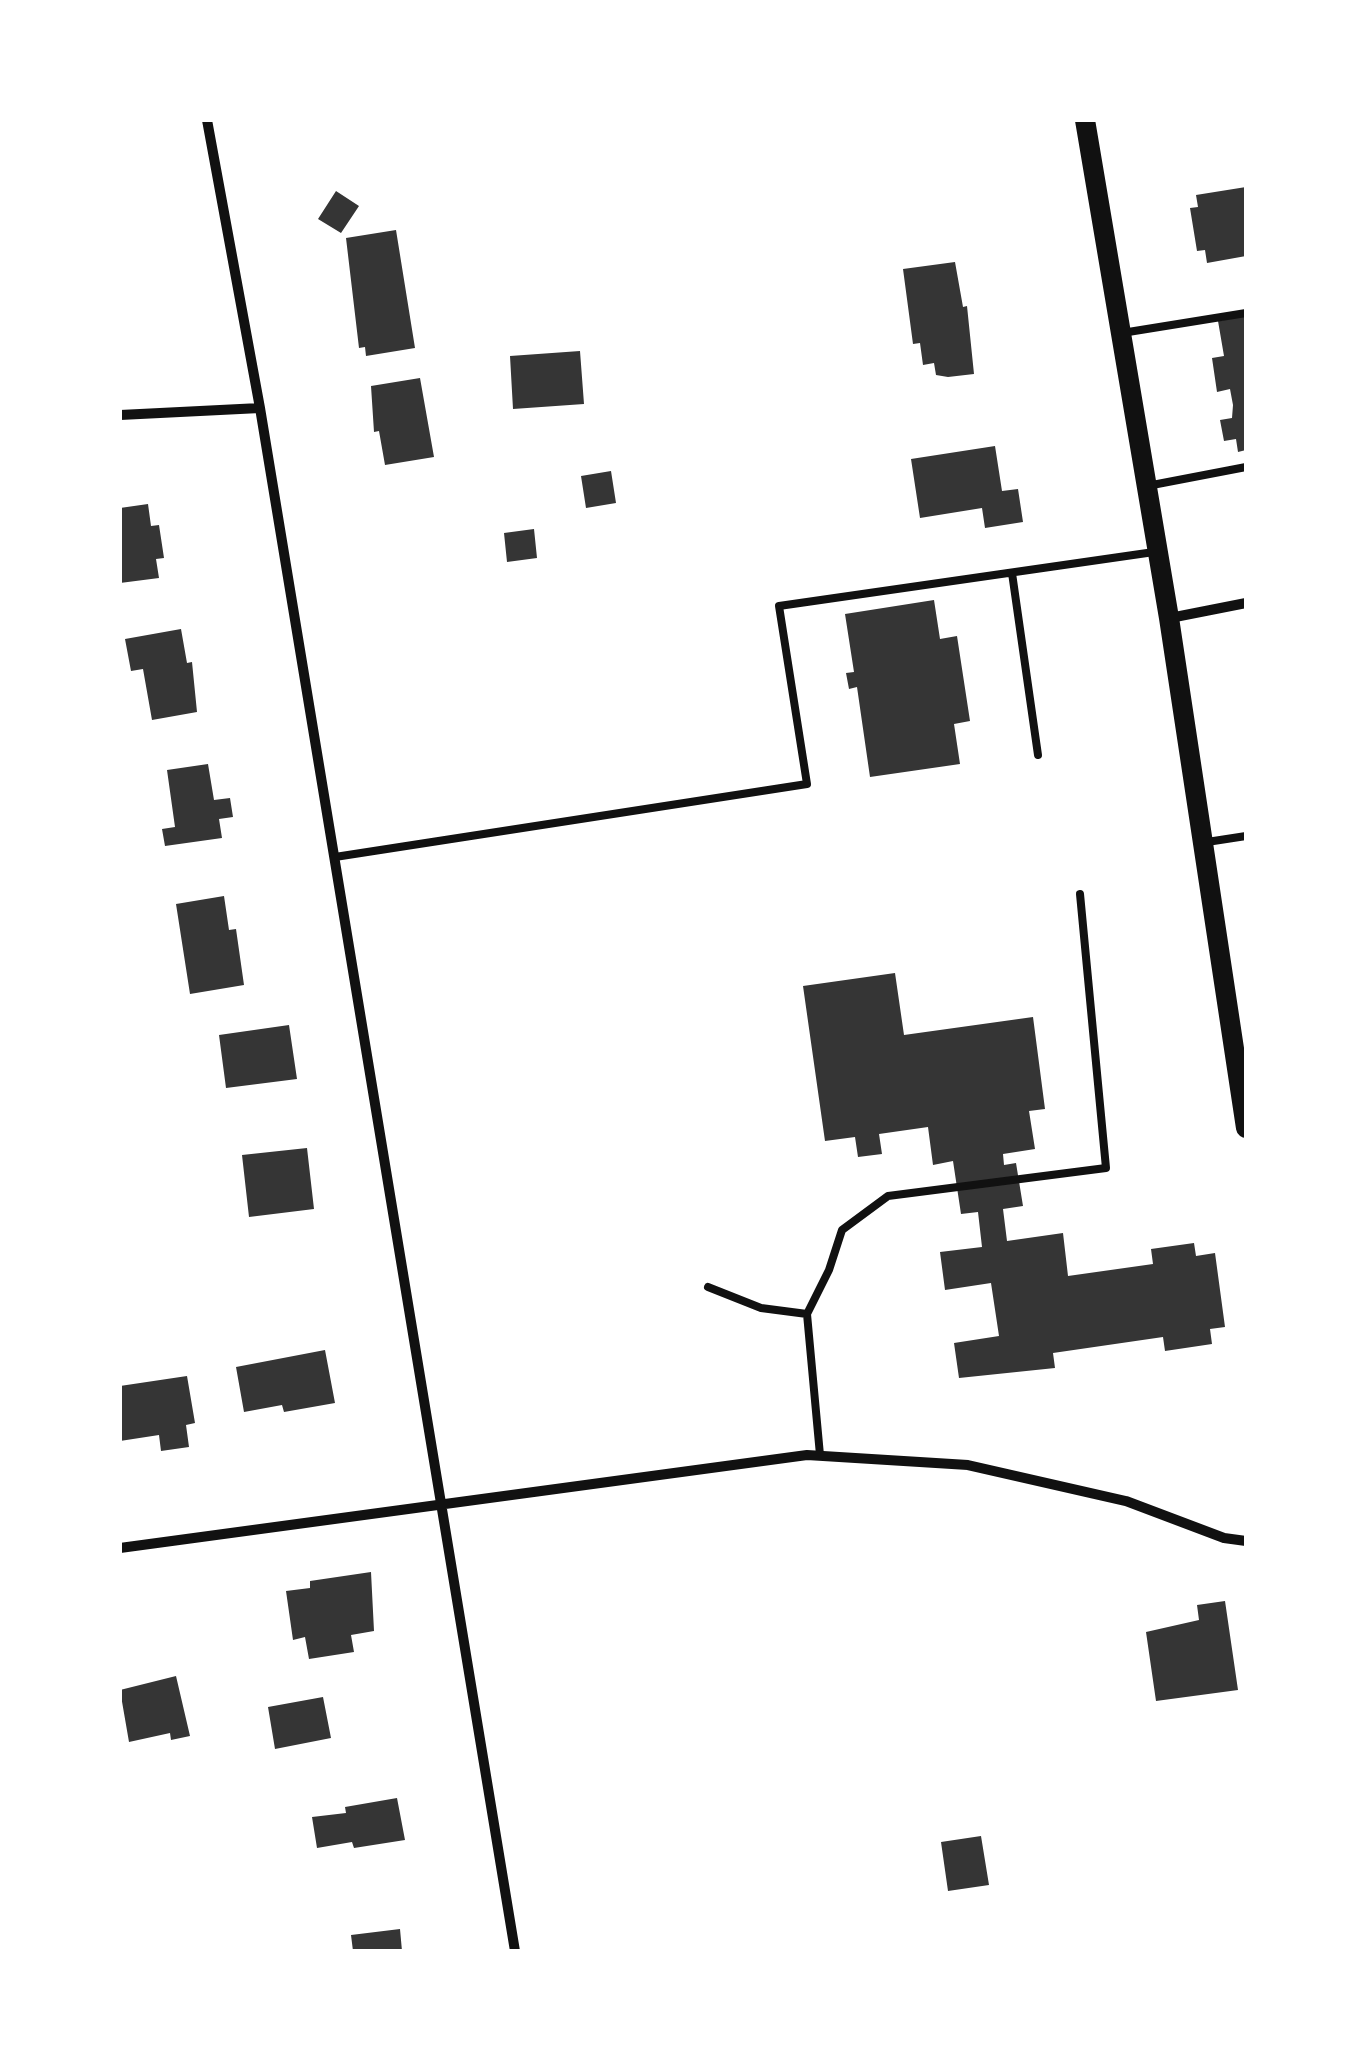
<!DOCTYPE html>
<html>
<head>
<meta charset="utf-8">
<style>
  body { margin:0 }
  #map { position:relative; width:1366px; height:2071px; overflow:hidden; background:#fff; font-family:Helvetica,sans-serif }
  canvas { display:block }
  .frame { position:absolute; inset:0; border:122px solid #fff; pointer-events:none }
</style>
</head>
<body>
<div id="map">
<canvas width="1366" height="2071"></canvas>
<div class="frame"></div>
</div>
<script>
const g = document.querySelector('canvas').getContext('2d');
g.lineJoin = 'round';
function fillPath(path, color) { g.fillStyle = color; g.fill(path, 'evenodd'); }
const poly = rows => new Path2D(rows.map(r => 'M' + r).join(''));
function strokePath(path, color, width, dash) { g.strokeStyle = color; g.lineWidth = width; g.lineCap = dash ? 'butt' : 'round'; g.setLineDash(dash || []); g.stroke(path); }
const building = poly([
  [1246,187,1246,256,1207,263,1205,250,1197,251,1190,208,1198,207,1196,195],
  [336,191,359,206,341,233,318,219],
  [396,230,415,348,366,356,365,347,359,348,346,238],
  [955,262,963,307,967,306,974,374,948,377,936,375,934,363,923,365,920,343,913,344,903,269],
  [1246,316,1246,450,1238,452,1236,439,1224,441,1220,420,1232,418,1233,405,1230,389,1217,392,1212,358,1224,356,1218,321],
  [580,351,584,404,513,409,510,356],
  [420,378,434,457,385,465,379,431,374,432,371,386],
  [995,446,1002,491,1018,489,1023,522,985,528,982,508,920,518,911,459],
  [611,471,616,503,586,508,581,476],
  [148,504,151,526,159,525,164,558,156,559,159,578,120,583,120,508],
  [534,529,537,558,507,562,504,533],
  [934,600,940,639,957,636,970,721,954,724,960,764,870,777,857,687,849,689,846,673,854,672,845,614],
  [181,629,187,663,192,662,197,712,152,720,143,669,131,671,125,639],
  [208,764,214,800,230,798,233,817,219,819,222,838,165,846,162,829,175,827,167,770],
  [224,896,229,930,236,929,244,985,190,994,176,904],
  [895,973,904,1035,1033,1017,1045,1109,1029,1111,1035,1149,1003,1154,1004,1165,1016,1163,1023,1206,1003,1209,1007,1241,1063,1233,1068,1276,1153,1264,1151,1249,1194,1243,1196,1256,1215,1253,1225,1327,1210,1329,1212,1344,1165,1351,1163,1337,1053,1353,1055,1368,959,1378,954,1343,999,1336,991,1283,945,1290,940,1252,982,1247,978,1212,961,1214,953,1161,933,1165,928,1127,879,1134,882,1154,858,1157,855,1137,825,1141,803,986],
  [289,1025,297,1079,226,1088,219,1035],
  [307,1148,314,1209,249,1217,242,1155],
  [325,1350,335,1403,284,1412,282,1405,244,1412,236,1367],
  [187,1376,195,1423,186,1425,189,1447,161,1451,159,1435,120,1441,120,1386],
  [371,1572,374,1631,351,1635,354,1652,309,1659,305,1637,293,1640,286,1591,310,1588,310,1581],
  [1225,1601,1238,1690,1156,1701,1146,1632,1199,1620,1197,1605],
  [176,1676,190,1736,171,1740,170,1733,129,1742,120,1690],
  [323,1697,331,1738,275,1749,268,1707],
  [397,1798,405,1840,354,1848,352,1842,317,1848,312,1817,346,1813,345,1807],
  [981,1836,989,1885,948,1891,941,1842],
  [400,1929,402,1951,353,1951,351,1935]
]);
const service = poly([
  [1122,333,1246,313],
  [1147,486,1246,467],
  [1012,573,1038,755],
  [1207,842,1246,836],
  [335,857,807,784,779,606,1154,552],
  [708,1287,761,1308,807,1314,829,1270,842,1230,888,1196,1106,1168,1080,894],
  [807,1314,820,1455]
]);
const minor = poly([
  [207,120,260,408,515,1951],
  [120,415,260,408],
  [1170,618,1246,603],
  [120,1548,807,1455,968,1465,1126,1501,1224,1538,1246,1541]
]);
const secondary = poly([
  [1085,120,1169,618,1246,1128]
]);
fillPath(building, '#353535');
strokePath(service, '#111', 8);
strokePath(minor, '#111', 10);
strokePath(secondary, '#111', 20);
</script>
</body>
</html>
